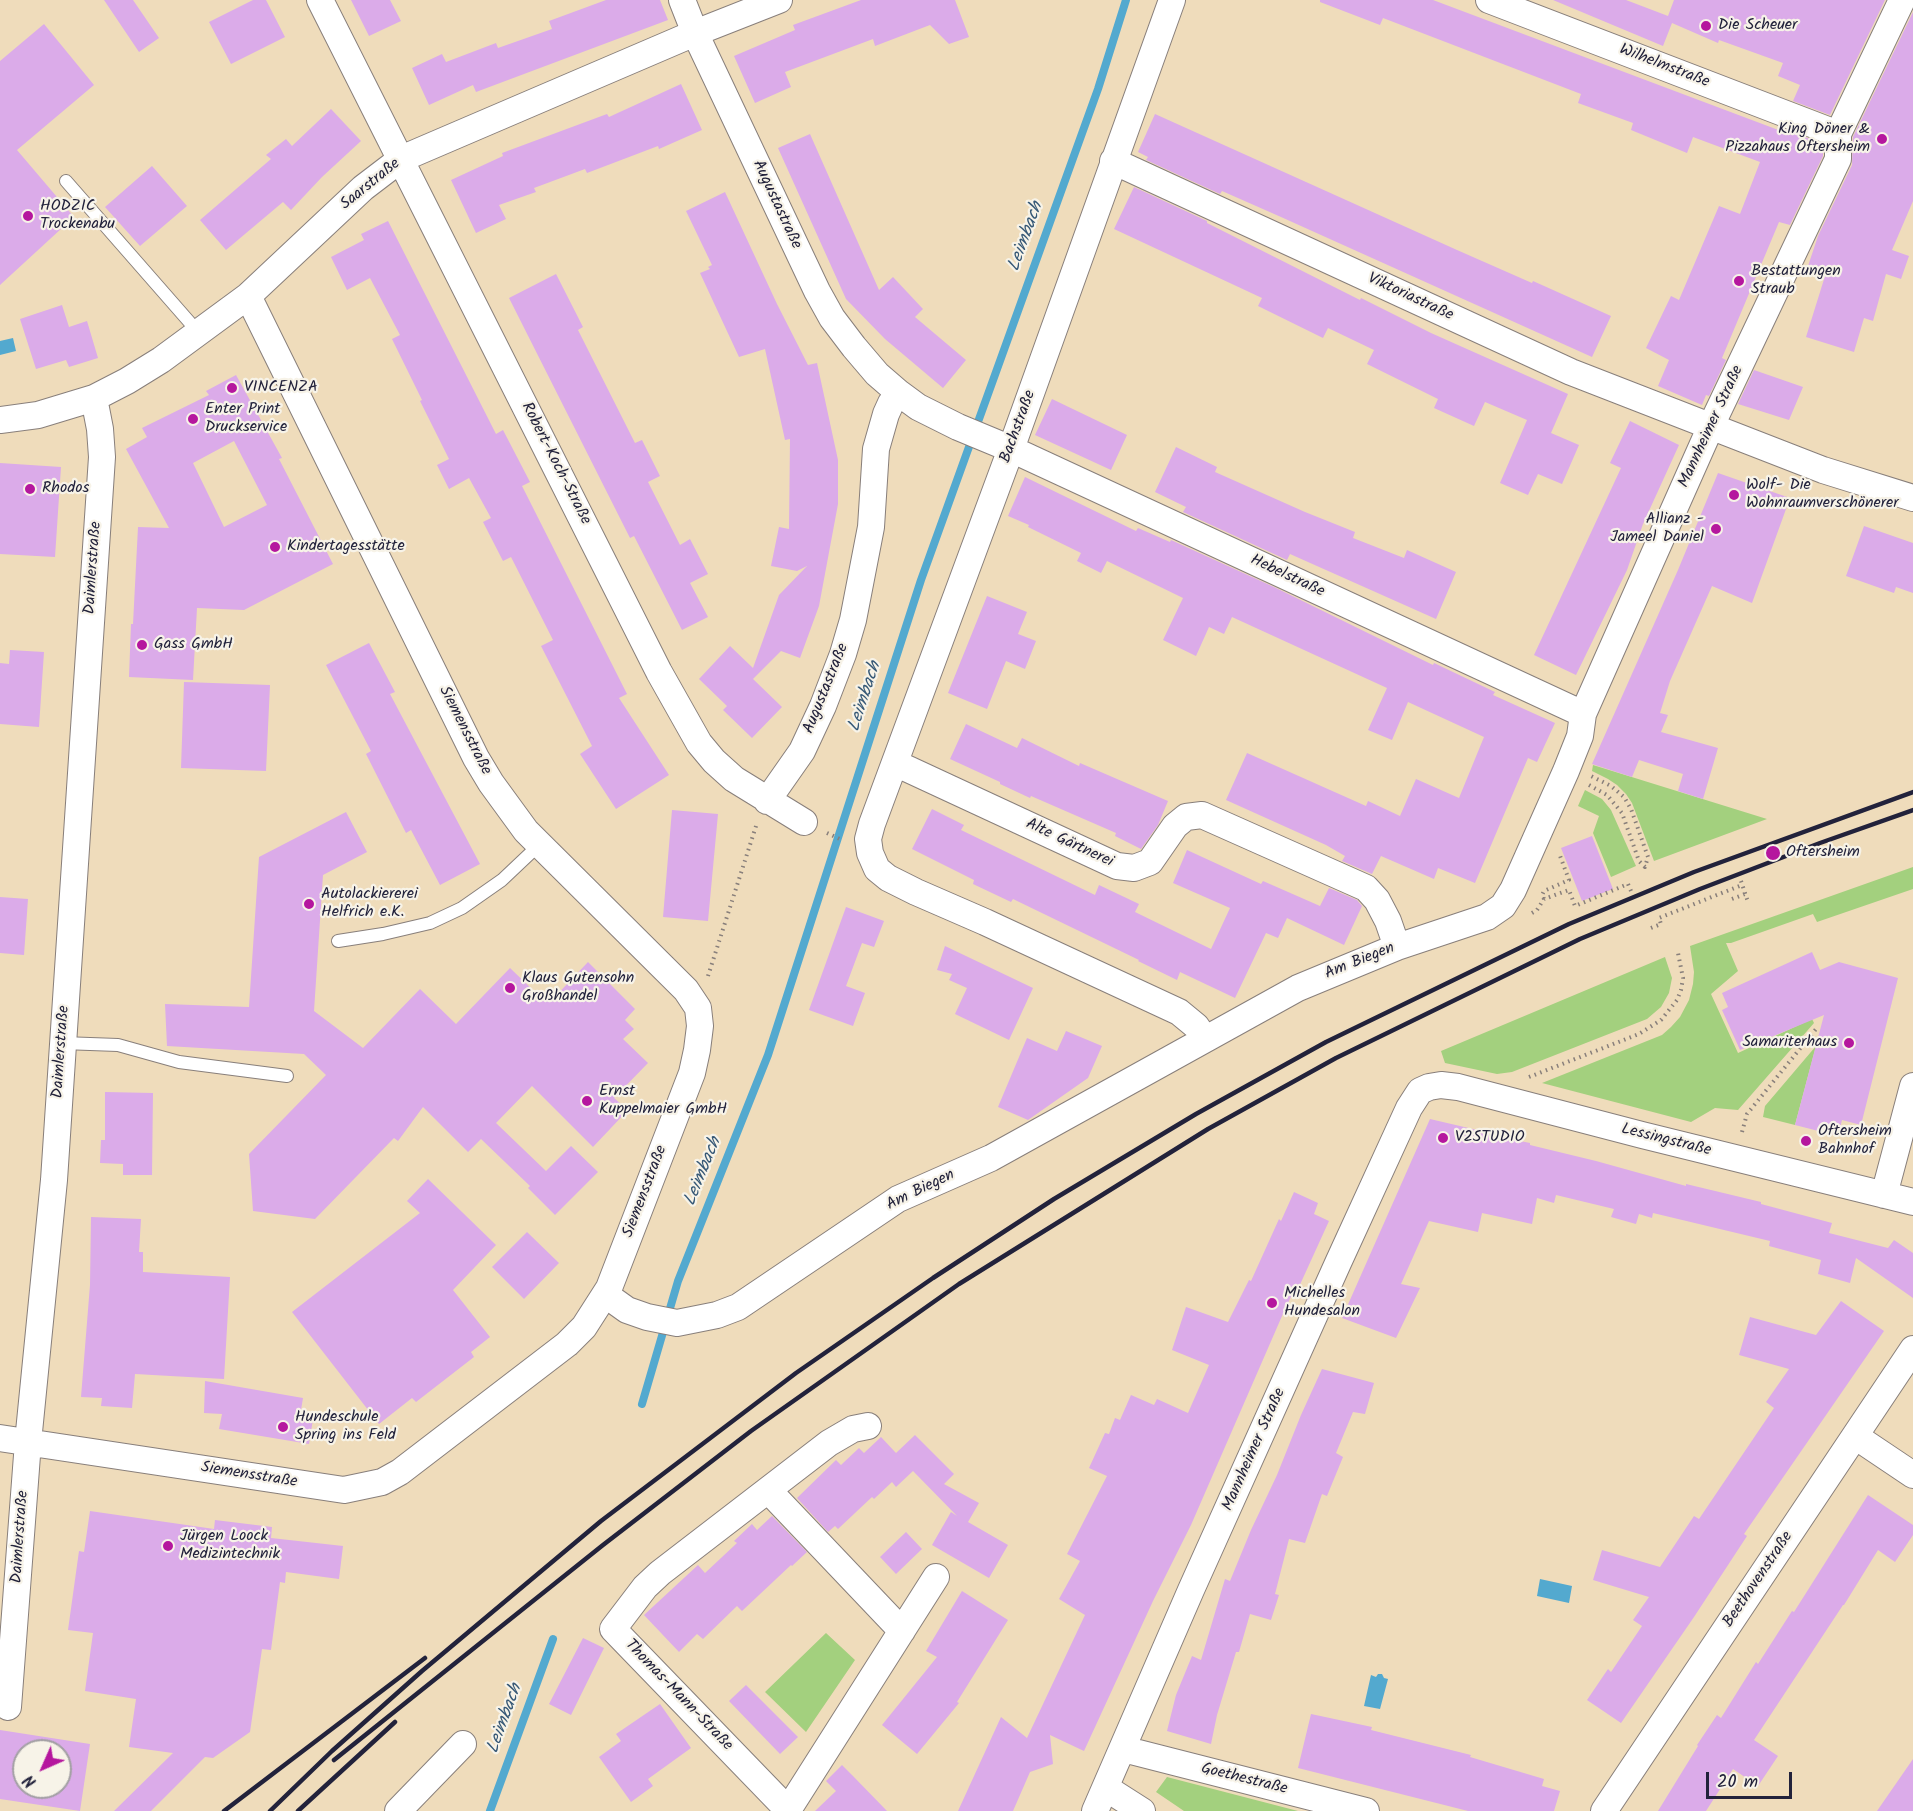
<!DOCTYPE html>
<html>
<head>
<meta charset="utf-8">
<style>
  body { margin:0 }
  #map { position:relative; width:1913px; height:1811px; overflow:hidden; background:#efdcbb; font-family:Kalam,sans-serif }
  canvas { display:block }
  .north { position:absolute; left:12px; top:1739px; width:60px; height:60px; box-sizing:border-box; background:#f7f3e8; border:2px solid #a29fa3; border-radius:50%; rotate:225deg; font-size:16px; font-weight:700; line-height:24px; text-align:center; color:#22223b }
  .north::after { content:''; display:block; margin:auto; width:21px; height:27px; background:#b5179e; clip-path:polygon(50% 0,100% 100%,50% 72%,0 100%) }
  .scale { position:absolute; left:1706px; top:1772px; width:86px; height:27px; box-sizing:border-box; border:3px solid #22223b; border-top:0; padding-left:8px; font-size:18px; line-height:21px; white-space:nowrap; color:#22223b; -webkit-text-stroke:4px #f7f3e8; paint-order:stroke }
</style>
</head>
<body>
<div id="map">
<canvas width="1913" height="1811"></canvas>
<div class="north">N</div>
<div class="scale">20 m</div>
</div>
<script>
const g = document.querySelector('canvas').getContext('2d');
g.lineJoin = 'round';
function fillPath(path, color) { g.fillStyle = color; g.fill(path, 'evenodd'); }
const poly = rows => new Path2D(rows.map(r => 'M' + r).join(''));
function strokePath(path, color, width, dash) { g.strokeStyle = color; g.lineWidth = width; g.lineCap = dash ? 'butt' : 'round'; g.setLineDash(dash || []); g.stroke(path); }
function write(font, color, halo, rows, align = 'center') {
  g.font = font + ' Kalam,sans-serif'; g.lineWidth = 4.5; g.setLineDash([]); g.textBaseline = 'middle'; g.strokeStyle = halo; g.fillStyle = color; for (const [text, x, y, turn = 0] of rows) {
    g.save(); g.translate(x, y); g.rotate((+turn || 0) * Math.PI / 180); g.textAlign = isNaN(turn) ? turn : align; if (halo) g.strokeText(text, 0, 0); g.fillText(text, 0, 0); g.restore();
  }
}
const green = poly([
  [1593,765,1767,819,1654,861,1632,803,1626,794,1617,785,1608,779,1592,771],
  [1585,790,1602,799,1611,810,1636,866,1611,877,1593,833,1599,816,1578,806],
  [1913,867,1913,889,1817,922,1813,914,1731,943,1726,943,1738,971,1711,994,1738,1053,1812,1019,1814,1023,1738,1110,1715,1108,1691,1122,1542,1083,1662,1035,1671,1027,1680,1017,1689,1000,1693,984,1694,972,1690,946],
  [1665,957,1672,978,1669,993,1661,1007,1647,1019,1512,1072,1497,1074,1445,1063,1441,1051],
  [1816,1046,1795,1125,1763,1117,1765,1106],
  [826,1633,855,1660,806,1732,765,1692],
  [1167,1777,1298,1811,1184,1811,1156,1792]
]);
const water = poly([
  [13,338,16,351,0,355,0,341],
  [1540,1579,1572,1586,1569,1603,1537,1596],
  [1378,1674,1382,1674,1384,1678,1388,1679,1380,1709,1364,1706,1371,1675,1376,1677]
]);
const stream = poly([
  [642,1404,678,1281,768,1055,921,580,1098,89,1126,0],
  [490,1811,553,1639]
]);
const building = poly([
  [104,0,133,0,159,38,139,52],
  [253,0,266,0,285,37,231,64,209,22],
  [351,0,390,0,401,21,369,36],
  [606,0,660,0,668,20,476,92,473,85,429,105,412,68,442,54,446,62,496,43,498,48,552,29,549,21],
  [861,0,955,0,969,37,949,44,930,25,875,46,873,39,785,72,791,87,755,103,734,56,795,30,793,25],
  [1320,0,1433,0,1781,131,1782,128,1823,144,1823,156,1790,225,1779,222,1722,358,1726,360,1709,396,1706,395,1702,405,1658,386,1669,360,1646,348,1671,296,1679,300,1719,206,1740,214,1760,162,1693,137,1687,153,1631,130,1633,123,1578,103,1581,94,1383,18,1380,25,1320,2],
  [1553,0,1626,0,1668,16,1674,0,1885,0,1830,115,1793,101,1800,85,1778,76,1783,63,1719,40,1718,43,1672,23,1663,46],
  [1913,12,1913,201,1892,250,1909,256,1901,279,1886,274,1873,321,1864,318,1854,352,1806,337,1825,276,1807,269,1818,236,1852,165,1853,137],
  [44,24,94,85,17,150,74,217,0,285,0,61],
  [681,84,702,130,659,149,658,146,587,173,585,169,534,188,536,192,499,205,506,219,476,233,451,180,503,156,502,153,607,114,609,117],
  [331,109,361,141,322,177,291,210,283,202,226,250,200,220,271,159,266,155,286,139,292,146],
  [1155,114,1457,250,1532,283,1533,281,1611,316,1592,357,1281,217,1222,191,1220,194,1146,160,1148,157,1138,152],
  [810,134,879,290,893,277,923,309,915,317,966,360,943,388,885,339,846,299,778,148],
  [152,166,187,206,140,246,105,207],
  [1134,187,1207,221,1207,223,1360,300,1361,298,1431,333,1568,394,1551,433,1579,445,1562,484,1538,474,1528,495,1500,483,1527,420,1485,402,1474,426,1434,408,1438,399,1367,364,1374,350,1328,328,1323,338,1258,306,1262,298,1114,229],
  [725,192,777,304,808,365,817,363,838,460,838,504,819,606,800,658,781,651,753,679,782,707,752,738,723,710,727,706,699,679,730,646,753,668,779,595,807,566,797,571,771,566,779,527,789,529,790,439,785,440,765,349,739,357,700,273,710,269,708,267,712,265,686,211],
  [388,221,496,434,503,430,530,482,522,486,627,694,619,698,669,775,616,809,580,754,592,746,541,646,553,640,511,557,503,561,483,522,491,518,469,478,449,489,437,465,449,459,420,401,422,400,392,339,400,335,370,278,347,290,331,257,364,240,361,234],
  [556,274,583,327,578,330,635,443,642,440,660,476,648,482,680,545,690,539,708,574,690,583,708,617,682,630,634,536,630,538,509,298],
  [62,305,69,327,87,321,98,358,69,367,66,360,36,369,20,319],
  [1754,370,1803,387,1789,420,1738,404],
  [236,375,282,458,279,459,333,564,244,610,197,608,193,680,129,677,131,624,133,624,138,527,169,528,126,449,147,437,142,428,209,395,206,391],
  [234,441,267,505,224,527,193,463],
  [1052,399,1127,435,1111,470,1035,435],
  [1630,421,1679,445,1643,524,1627,570,1576,675,1534,655,1621,468,1610,463],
  [1176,447,1217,467,1215,472,1305,512,1355,532,1353,538,1404,558,1407,550,1456,572,1436,619,1290,554,1287,560,1183,512,1186,507,1155,492],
  [0,463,61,467,55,557,0,554],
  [1718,473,1790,498,1752,603,1712,586,1670,681,1660,713,1668,715,1661,732,1718,748,1703,799,1678,791,1683,774,1639,760,1632,777,1592,764,1678,570],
  [1025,477,1136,531,1138,528,1170,542,1171,540,1274,587,1433,665,1434,663,1495,692,1493,695,1555,723,1537,762,1528,758,1475,883,1438,868,1434,879,1381,856,1372,874,1342,861,1345,856,1326,845,1226,800,1247,753,1366,806,1368,801,1400,816,1416,779,1459,798,1484,737,1408,702,1392,740,1368,730,1387,688,1232,617,1224,634,1209,627,1196,656,1163,640,1183,598,1107,561,1101,573,1077,561,1081,553,1028,527,1029,525,1008,516],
  [1864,526,1913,543,1913,593,1896,587,1894,593,1846,576],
  [987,596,1027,612,1018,634,1036,641,1025,669,1006,661,987,709,948,693],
  [369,643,395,692,390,694,480,864,440,885,411,830,406,833,366,754,371,751,326,665],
  [10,650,44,652,39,727,0,724,0,663,9,664],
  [184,682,270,685,266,771,181,768],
  [966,724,1017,748,1022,738,1079,766,1080,763,1168,801,1158,825,1141,849,1115,836,1116,833,1031,796,1030,798,1000,784,1000,782,950,759],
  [932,809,964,825,961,830,1095,895,1099,885,1139,904,1135,912,1211,949,1230,908,1173,883,1187,850,1261,884,1263,881,1320,906,1329,888,1357,900,1362,906,1344,945,1287,918,1278,938,1266,933,1235,998,1180,972,1177,980,1138,961,1139,960,1013,899,1011,902,973,884,974,880,912,849],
  [672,810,718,814,708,921,663,917],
  [346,812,367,852,323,875,314,1011,363,1048,420,989,456,1024,510,968,535,992,538,990,550,1002,588,962,635,1009,625,1020,634,1029,623,1039,648,1063,614,1098,628,1110,593,1147,532,1086,496,1123,546,1171,571,1146,598,1172,555,1215,528,1188,530,1186,481,1139,468,1152,423,1107,398,1141,394,1138,315,1219,253,1211,249,1154,326,1075,304,1054,167,1046,165,1004,249,1007,259,857],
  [1592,836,1613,889,1582,901,1561,848],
  [0,897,28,899,24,955,0,953],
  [846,907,884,921,874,947,862,943,846,986,865,993,853,1026,809,1010],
  [945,946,1033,988,1009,1040,955,1014,967,988,949,980,952,974,937,970],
  [1812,952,1820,970,1839,962,1898,978,1861,1125,1842,1120,1838,1136,1795,1125,1824,1015,1740,1050,1722,1010,1728,1007,1722,993],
  [1066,1031,1102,1046,1088,1078,1028,1120,998,1107,1027,1038,1057,1051],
  [105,1092,153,1093,152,1175,123,1175,123,1164,100,1163,101,1140,105,1140],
  [1430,1119,1477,1130,1476,1132,1530,1143,1530,1145,1596,1161,1686,1186,1686,1184,1761,1202,1761,1204,1832,1223,1829,1233,1888,1248,1894,1240,1913,1253,1913,1298,1856,1258,1850,1283,1818,1274,1821,1260,1769,1246,1770,1241,1653,1213,1652,1218,1639,1214,1636,1224,1611,1217,1614,1209,1556,1195,1554,1203,1537,1198,1532,1224,1482,1213,1478,1232,1429,1221,1401,1284,1420,1288,1396,1338,1342,1318],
  [428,1179,496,1245,453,1290,490,1337,471,1352,474,1357,416,1402,412,1398,379,1424,292,1312,420,1213,407,1201],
  [1294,1192,1318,1203,1314,1214,1329,1221,1298,1289,1295,1288,1282,1316,1191,1525,1153,1601,1084,1751,1050,1735,1053,1764,1030,1772,1013,1811,958,1811,1001,1717,1027,1738,1085,1615,1059,1599,1080,1561,1067,1554,1107,1476,1089,1468,1105,1433,1109,1434,1115,1418,1120,1420,1131,1395,1154,1405,1157,1399,1188,1413,1209,1365,1172,1350,1186,1307,1228,1322,1249,1280,1251,1281,1279,1219,1281,1221],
  [91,1217,141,1219,139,1252,143,1252,143,1272,230,1277,224,1379,135,1374,132,1408,101,1406,102,1398,81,1397,90,1285],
  [527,1232,559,1263,524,1299,492,1267],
  [1841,1301,1884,1331,1744,1534,1747,1536,1694,1617,1621,1723,1587,1700,1608,1669,1611,1672,1642,1626,1633,1620,1649,1597,1593,1580,1602,1550,1660,1567,1694,1516,1699,1519,1774,1408,1766,1402,1789,1369,1739,1355,1750,1317,1816,1335],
  [1322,1369,1374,1383,1365,1414,1353,1412,1336,1453,1343,1457,1327,1496,1322,1494,1305,1543,1289,1539,1275,1594,1279,1595,1271,1620,1250,1614,1239,1652,1236,1652,1217,1715,1211,1744,1167,1731,1176,1695,1192,1656,1201,1660,1225,1579,1230,1581,1251,1530,1277,1475,1301,1415],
  [205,1381,303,1398,300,1416,313,1419,309,1444,219,1429,222,1414,204,1413],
  [915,1435,954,1474,944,1484,979,1503,968,1522,1008,1545,989,1578,932,1545,951,1512,957,1516,913,1471,896,1487,892,1482,874,1499,872,1497,838,1529,835,1526,828,1532,797,1498,836,1460,841,1465,859,1448,864,1453,881,1437,896,1453],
  [1868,1495,1913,1525,1913,1535,1895,1562,1878,1550,1844,1605,1843,1605,1754,1740,1778,1756,1758,1786,1733,1769,1706,1811,1658,1811,1698,1746,1697,1745,1717,1715,1721,1718,1756,1662,1758,1664,1792,1611,1794,1612],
  [90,1511,214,1529,215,1520,272,1527,271,1538,343,1546,339,1579,286,1572,285,1583,280,1582,271,1650,262,1649,250,1732,213,1758,205,1757,151,1811,114,1811,173,1753,129,1747,136,1699,85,1691,93,1633,68,1630,79,1551,84,1552],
  [772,1516,807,1552,792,1566,791,1565,742,1611,737,1606,703,1639,697,1634,679,1652,644,1615,698,1565,705,1573,737,1543,734,1541,752,1524,757,1530],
  [906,1532,922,1549,896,1574,880,1557],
  [962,1591,1008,1620,957,1702,959,1703,917,1754,882,1725,937,1657,926,1651],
  [583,1638,604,1648,571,1715,549,1704],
  [746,1685,798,1737,780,1754,729,1701],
  [660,1704,691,1748,648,1779,653,1786,631,1802,599,1757,621,1741,616,1734],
  [1311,1714,1372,1727,1371,1730,1471,1755,1470,1757,1544,1779,1542,1786,1560,1791,1554,1811,1468,1811,1298,1768],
  [0,1730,90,1744,80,1811,0,1799],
  [24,1751,60,1751,60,1787,24,1787],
  [1913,1759,1913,1811,1877,1811],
  [842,1765,852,1775,887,1811,815,1811,836,1791,826,1781]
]);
const path = poly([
  [1589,785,1607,795,1622,813,1639,861,1645,867,1648,857,1631,809,1624,797,1611,786,1591,776],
  [827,833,842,840],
  [1741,881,1748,902],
  [1544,899,1542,895,1544,891,1569,880,1559,853],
  [1732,899,1745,894],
  [1532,913,1537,910,1544,899,1569,890,1575,906,1628,884,1631,891],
  [1651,928,1661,924,1659,918,1742,885],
  [708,976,757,823],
  [1529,1077,1639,1034,1661,1020,1677,1000,1681,990,1683,978,1678,953],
  [1742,1132,1747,1114,1816,1029]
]);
const service = poly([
  [66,181,199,333],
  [338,941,383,934,430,923,462,908,502,880,539,845],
  [62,1043,118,1045,179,1062,287,1076]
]);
const minor = poly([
  [320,0,659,672,699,743,714,761,734,779,804,822],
  [682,0,695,33,817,291,832,318,854,347,877,374,899,393,891,403,886,414,876,449,871,527,853,620,843,654,823,706,802,751,767,801],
  [1172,0,1011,449,872,824,868,839,870,853,877,869,888,878,916,892,985,922,1179,1012,1196,1026,1205,1039],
  [1489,0,1838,134],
  [1113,161,1571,372,1823,470,1913,498],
  [899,393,918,407,958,427,1011,449,1583,714],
  [0,420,38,415,94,398,127,381,161,360,248,296,363,188,401,159,695,33,779,0],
  [895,763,1117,866,1134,868,1150,862,1175,826,1186,817,1202,815,1366,888,1377,900,1388,921,1397,947],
  [1884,1195,1913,1086],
  [606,1295,627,1310,647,1317,677,1323,717,1315,738,1307,898,1199,991,1158,1298,988,1397,947,1487,917,1503,906,1513,890,1566,771,1580,736,1583,714,1711,426,1838,159,1838,134,1902,0],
  [1855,1436,1913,1475],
  [0,1438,344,1490,382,1482,400,1472,567,1344,584,1327,609,1288,692,1073,697,1050,700,1026,698,1008,686,990,526,831,491,783,476,758,248,296],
  [768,1490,902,1631],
  [8,1707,28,1442,54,1180,102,457,100,429,94,398],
  [1123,1749,1366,1811],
  [1106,1788,1142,1811],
  [788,1810,936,1577],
  [398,1811,463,1744],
  [789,1811,613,1629,645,1587,660,1573,829,1443,853,1429,868,1426],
  [1095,1811,1191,1590,1338,1263,1409,1108,1420,1091,1429,1087,1441,1085,1458,1087,1642,1135,1913,1202],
  [1604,1811,1913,1349]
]);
const rail = poly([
  [334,1760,603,1545,751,1431,959,1284,1208,1129,1336,1058,1580,939,1700,889,1820,843,1913,810],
  [224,1811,425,1658],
  [270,1811,332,1751,422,1671,601,1521,796,1373,933,1278,1054,1199,1196,1114,1326,1042,1569,924,1694,872,1913,792],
  [298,1811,395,1722]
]);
const markers = [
  [1706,26,6,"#b5179e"],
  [1882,139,6,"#b5179e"],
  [28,216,6,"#b5179e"],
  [1739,281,6,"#b5179e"],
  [232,388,6,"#b5179e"],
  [193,419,6,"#b5179e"],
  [30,489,6,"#b5179e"],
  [1734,495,6,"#b5179e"],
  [1716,529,6,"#b5179e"],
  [275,547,6,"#b5179e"],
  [142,645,6,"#b5179e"],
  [1773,853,8,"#b5179e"],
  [309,904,6,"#b5179e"],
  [510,988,6,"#b5179e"],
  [1849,1043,6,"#b5179e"],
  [587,1101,6,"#b5179e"],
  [1443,1138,6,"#b5179e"],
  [1806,1141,6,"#b5179e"],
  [1272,1303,6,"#b5179e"],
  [283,1427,6,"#b5179e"],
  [168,1546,6,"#b5179e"]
];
const poiNames = [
  ["Die Scheuer",1718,26],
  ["King Döner &",1870,130,"right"],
  ["Pizzahaus Oftersheim",1870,148,"right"],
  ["HODZIC",40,207],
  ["Trockenabu",40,225],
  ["Bestattungen",1751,272],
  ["Straub",1751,290],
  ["VINCENZA",244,388],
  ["Enter Print",205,410],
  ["Druckservice",205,428],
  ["Wolf- Die",1746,486],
  ["Wohnraumverschönerer",1746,504],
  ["Rhodos",42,489],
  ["Allianz -",1704,520,"right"],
  ["Jameel Daniel",1704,538,"right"],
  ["Kindertagesstätte",287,547],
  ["Gass GmbH",154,645],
  ["Oftersheim",1786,853],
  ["Autolackiererei",321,895],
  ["Helfrich e.K.",321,913],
  ["Klaus Gutensohn",522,979],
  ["Großhandel",522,997],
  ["Samariterhaus",1837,1043,"right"],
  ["Ernst",599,1092],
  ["Kuppelmaier GmbH",599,1110],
  ["Oftersheim",1818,1132],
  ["Bahnhof",1818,1150],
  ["V2STUDIO",1455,1138],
  ["Michelles",1284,1294],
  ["Hundesalon",1284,1312],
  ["Hundeschule",295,1418],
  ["Spring ins Feld",295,1436],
  ["Jürgen Loock",180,1537],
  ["Medizintechnik",180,1555]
];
const streetNames = [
  ["Wilhelmstraße",1664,67,21],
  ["Saarstraße",371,185,-39],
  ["Augustastraße",776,205,65],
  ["Viktoriastraße",1410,298,25],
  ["Bachstraße",1019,427,-70],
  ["Mannheimer Straße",1712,427,-65],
  ["Robert-Koch-Straße",555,464,63],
  ["Daimlerstraße",94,568,-86],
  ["Hebelstraße",1287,577,25],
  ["Augustastraße",827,689,-68],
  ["Siemensstraße",464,731,63],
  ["Alte Gärtnerei",1069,844,25],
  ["Am Biegen",1360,962,-22],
  ["Daimlerstraße",62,1052,-86],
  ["Lessingstraße",1666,1141,14],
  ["Am Biegen",921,1191,-26],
  ["Siemensstraße",646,1192,-69],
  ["Mannheimer Straße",1255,1450,-66],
  ["Siemensstraße",249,1476,9],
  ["Daimlerstraße",21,1537,-86],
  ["Beethovenstraße",1759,1580,-56],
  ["Thomas-Mann-Straße",678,1696,46],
  ["Goethestraße",1244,1780,14]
];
const waterNames = [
  ["Leimbach",1027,237,-70],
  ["Leimbach",866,697,-72],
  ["Leimbach",704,1172,-68],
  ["Leimbach",506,1719,-70]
];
fillPath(green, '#a3d07e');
fillPath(water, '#53a9cf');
strokePath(stream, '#53a9cf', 8);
fillPath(building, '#dbabe9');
strokePath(service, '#887f7b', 14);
strokePath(minor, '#887f7b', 28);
strokePath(path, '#887f7b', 4, [1.5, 4.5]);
strokePath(service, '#fff', 12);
strokePath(minor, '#fff', 26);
strokePath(rail, '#22223b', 4.5);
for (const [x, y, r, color] of markers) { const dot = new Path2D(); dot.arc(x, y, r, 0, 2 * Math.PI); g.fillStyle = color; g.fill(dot); strokePath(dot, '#f7f3e8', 2); }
write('16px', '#22223b', '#f7f3e8', poiNames, 'left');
write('16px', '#22223b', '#f7f3e8', streetNames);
write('italic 18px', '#365876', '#f7f3e8', waterNames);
</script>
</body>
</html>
